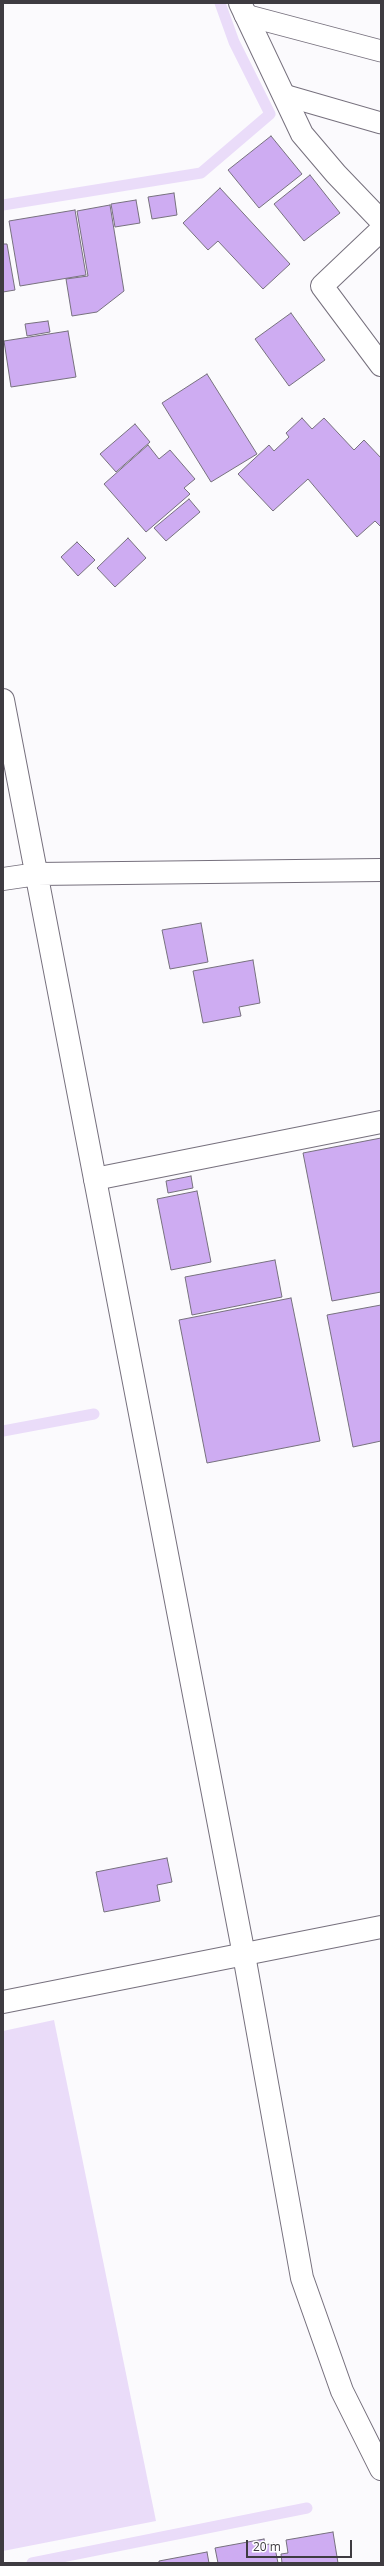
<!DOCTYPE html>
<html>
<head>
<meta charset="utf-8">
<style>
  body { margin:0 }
  #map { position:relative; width:384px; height:2566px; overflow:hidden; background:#fbfafd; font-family:"Open Sans",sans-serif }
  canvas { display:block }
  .frame { position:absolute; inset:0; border:4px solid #3e3b41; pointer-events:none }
  .scale { position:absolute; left:246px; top:2540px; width:106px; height:18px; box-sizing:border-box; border:2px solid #3e3b41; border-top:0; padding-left:5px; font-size:12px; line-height:14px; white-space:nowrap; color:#3e3b41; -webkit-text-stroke:3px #fff; paint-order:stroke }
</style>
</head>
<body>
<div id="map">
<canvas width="384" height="2566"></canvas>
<div class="frame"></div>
<div class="scale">20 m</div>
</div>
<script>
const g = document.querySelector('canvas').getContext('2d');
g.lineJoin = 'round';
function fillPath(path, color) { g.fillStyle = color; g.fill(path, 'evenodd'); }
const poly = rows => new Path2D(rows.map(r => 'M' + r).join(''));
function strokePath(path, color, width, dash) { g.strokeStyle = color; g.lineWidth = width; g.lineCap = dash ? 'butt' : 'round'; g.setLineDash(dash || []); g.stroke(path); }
const water = poly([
  [54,2020,156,2521,3,2551,3,2031]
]);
const stream = poly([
  [3,205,201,173,270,114,234,42,220,3],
  [3,1431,94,1414],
  [32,2563,307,2508]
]);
const building = poly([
  [271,136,302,174,259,208,228,170,271,136],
  [310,175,340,213,304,241,274,204,310,175],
  [220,188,290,264,263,289,218,241,208,250,183,223,220,188],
  [174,193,177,215,152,219,148,197,174,193],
  [136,200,140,223,115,227,111,204,136,200],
  [110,205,124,291,97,312,72,316,66,279,88,276,77,211,110,205],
  [75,210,86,275,20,286,9,221,75,210],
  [3,244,7,244,15,290,3,292,3,244],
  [291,313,325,360,289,386,255,339,291,313],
  [48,321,50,332,27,336,25,324,48,321],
  [68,331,76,377,11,387,4,341,68,331],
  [207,374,257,454,211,482,162,403,207,374],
  [302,418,312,429,324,418,354,450,364,440,381,458,381,527,375,521,357,537,308,479,273,511,238,474,269,445,274,451,289,437,286,433,302,418],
  [135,424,150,442,116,472,100,454,135,424],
  [148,445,159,459,170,450,195,479,184,488,190,494,146,532,104,484,148,445],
  [189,499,200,512,166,541,154,528,189,499],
  [128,538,146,558,115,587,97,568,128,538],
  [77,542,95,560,78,576,61,557,77,542],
  [201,923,208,962,170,969,162,930,201,923],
  [253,960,260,1003,239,1007,241,1016,203,1023,193,971,253,960],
  [381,1138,381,1292,332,1301,303,1153,381,1138],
  [191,1176,193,1188,168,1193,166,1181,191,1176],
  [197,1191,211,1262,171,1270,157,1199,197,1191],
  [275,1260,282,1297,192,1315,185,1277,275,1260],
  [291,1298,320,1441,207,1463,179,1320,291,1298],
  [381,1305,381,1441,353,1447,327,1315,381,1305],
  [167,1858,172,1882,157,1885,160,1901,104,1912,96,1872,167,1858],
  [333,2532,338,2563,282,2563,281,2554,288,2553,286,2540,333,2532],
  [264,2539,265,2545,274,2543,278,2563,218,2563,215,2548,264,2539],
  [207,2552,209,2563,159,2563,159,2561,207,2552]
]);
const service = poly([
  [245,15,381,51],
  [284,95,381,123]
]);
const minor = poly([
  [240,3,302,134,336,174,381,221],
  [381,230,322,286,381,365],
  [95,1179,381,1122],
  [3,2002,381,1927]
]);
const tertiary = poly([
  [3,700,244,1955,302,2278,342,2391,381,2469],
  [3,879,37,874,381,870]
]);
fillPath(water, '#eadcf9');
strokePath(stream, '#eadcf9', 11);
fillPath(building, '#ceacf2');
strokePath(building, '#77717e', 1);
strokePath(service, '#76707d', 23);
strokePath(minor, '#76707d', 24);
strokePath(tertiary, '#76707d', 24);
strokePath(service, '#fff', 21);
strokePath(minor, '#fff', 22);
strokePath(tertiary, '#fff', 22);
</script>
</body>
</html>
